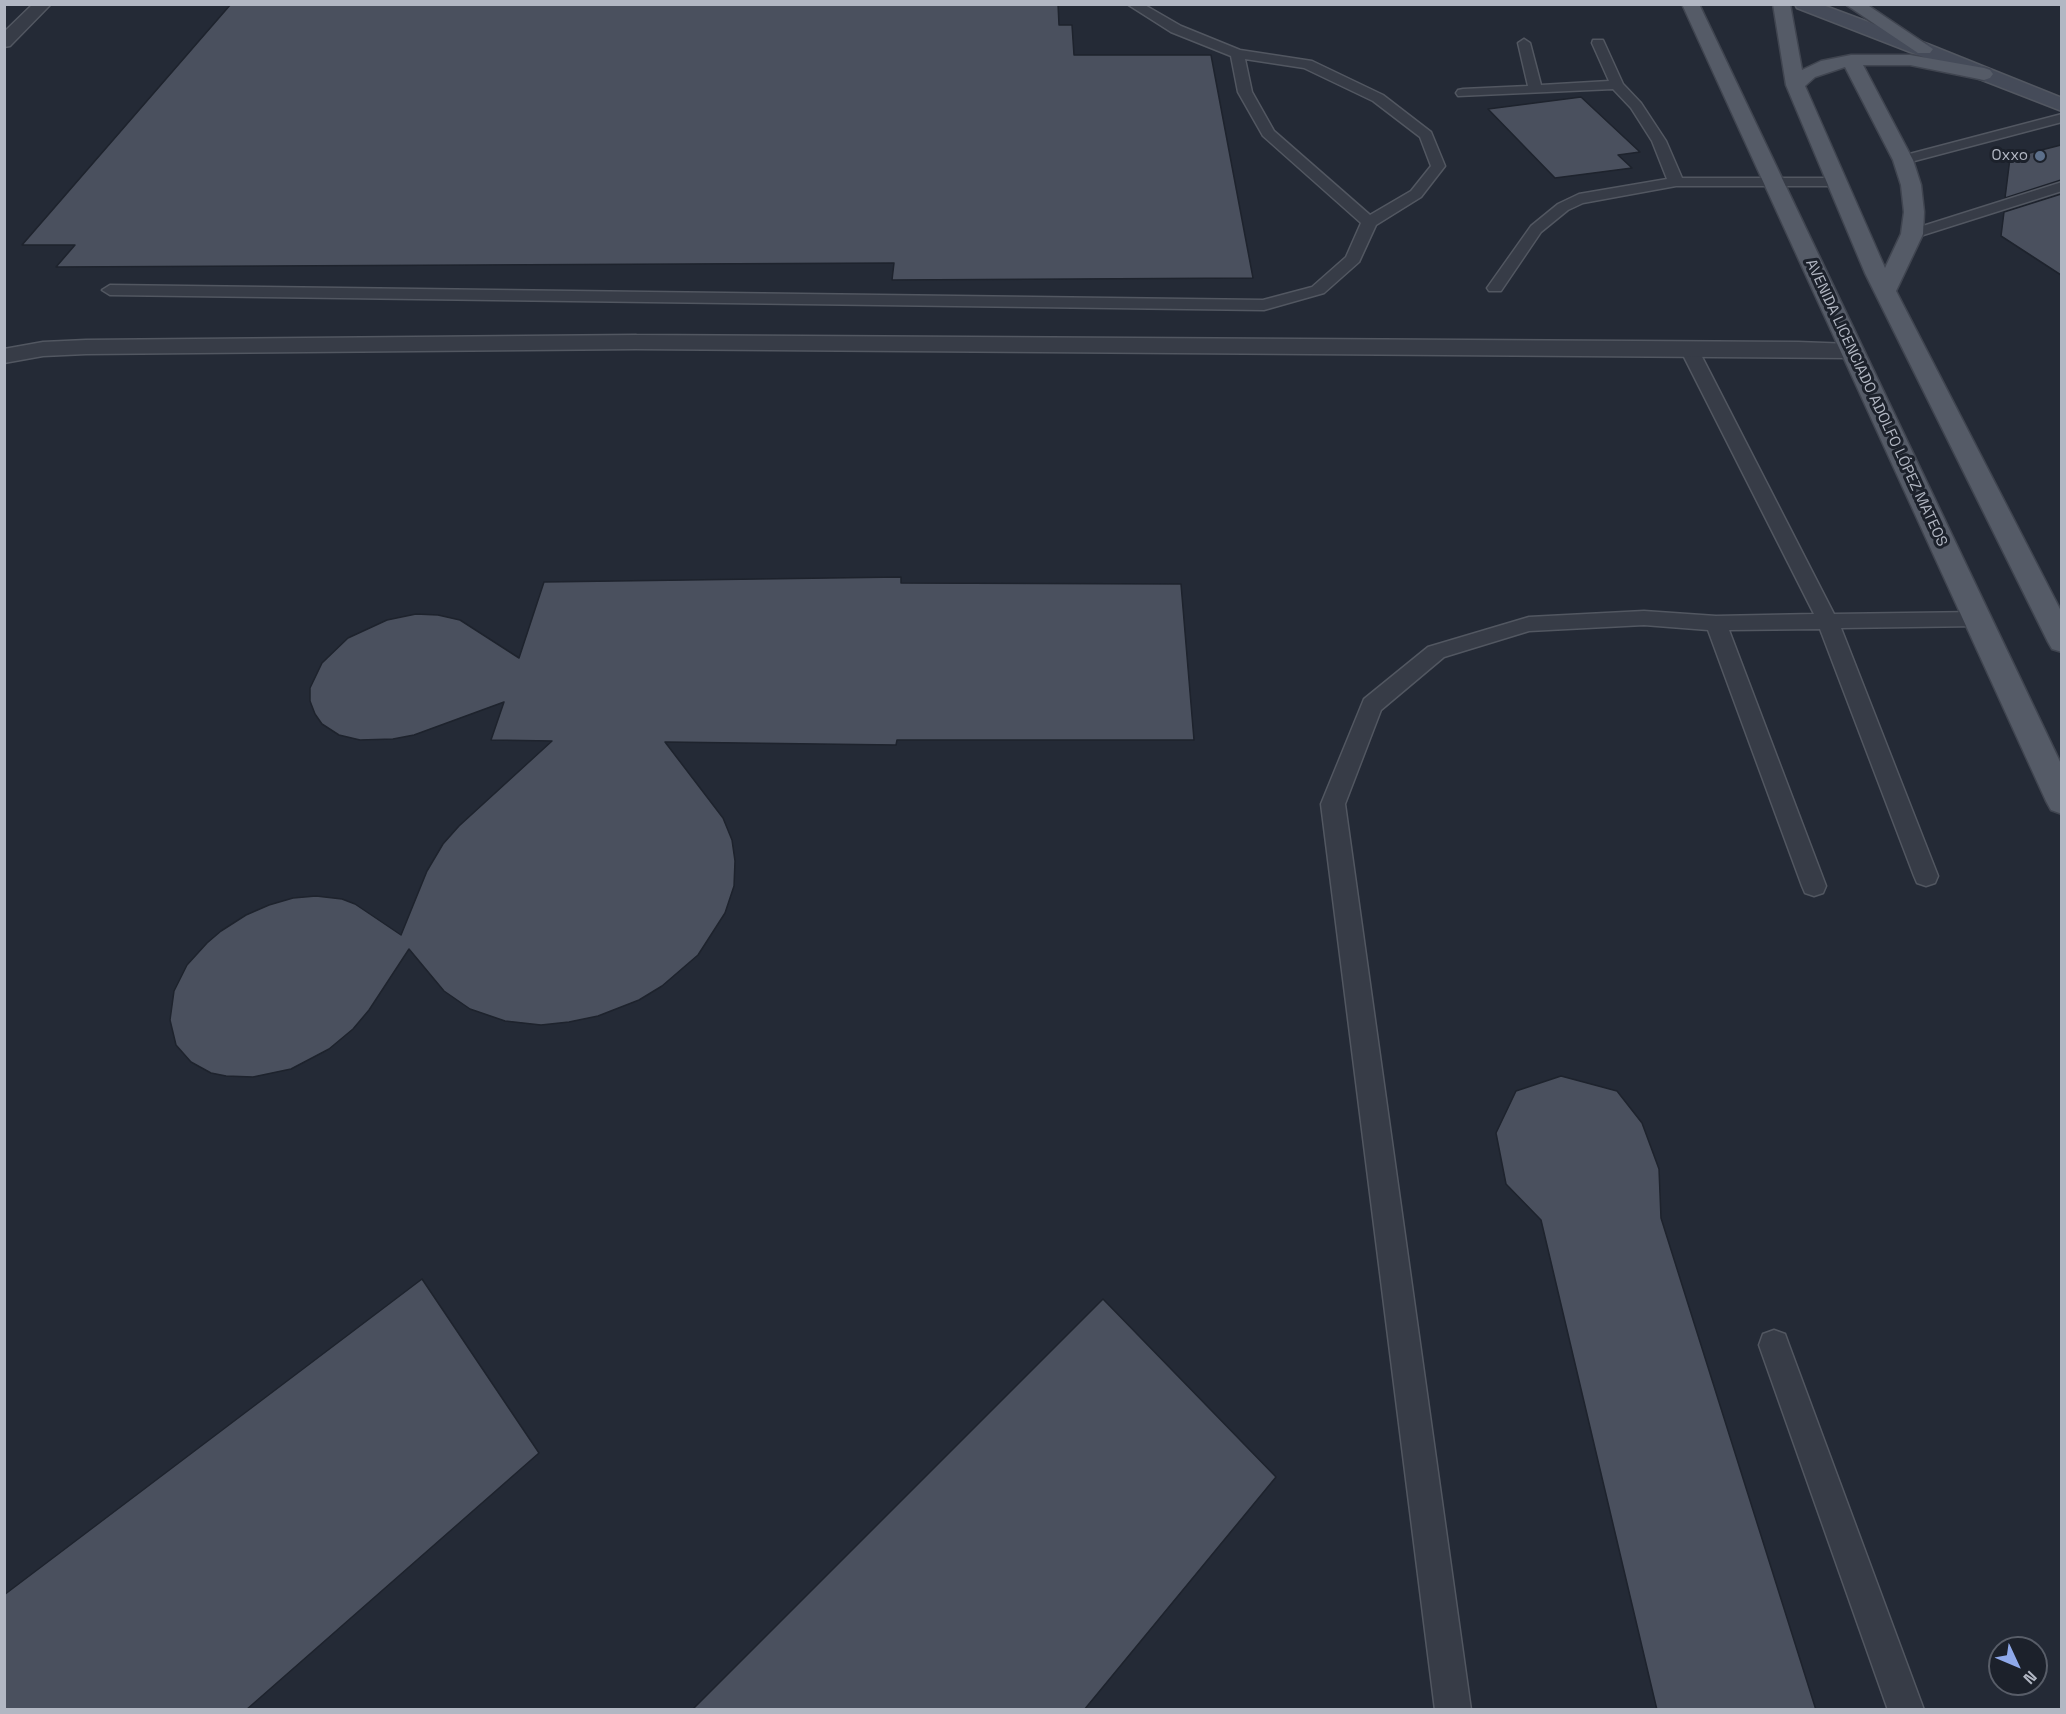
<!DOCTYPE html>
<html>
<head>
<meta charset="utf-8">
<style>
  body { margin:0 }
  #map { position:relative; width:2066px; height:1714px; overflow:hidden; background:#242a36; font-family:"Space Grotesk",sans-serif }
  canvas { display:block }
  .frame { position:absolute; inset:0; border:6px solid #b2b7c3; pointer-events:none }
  .north { position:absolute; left:1988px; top:1636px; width:60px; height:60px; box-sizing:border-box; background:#1c212b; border:2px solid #585d68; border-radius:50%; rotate:134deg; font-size:16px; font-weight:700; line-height:24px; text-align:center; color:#b2b7c3 }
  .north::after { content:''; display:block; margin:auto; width:21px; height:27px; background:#8fa9ea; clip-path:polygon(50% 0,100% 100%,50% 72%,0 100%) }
</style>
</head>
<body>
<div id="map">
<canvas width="2066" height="1714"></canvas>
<div class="frame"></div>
<div class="north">N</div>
</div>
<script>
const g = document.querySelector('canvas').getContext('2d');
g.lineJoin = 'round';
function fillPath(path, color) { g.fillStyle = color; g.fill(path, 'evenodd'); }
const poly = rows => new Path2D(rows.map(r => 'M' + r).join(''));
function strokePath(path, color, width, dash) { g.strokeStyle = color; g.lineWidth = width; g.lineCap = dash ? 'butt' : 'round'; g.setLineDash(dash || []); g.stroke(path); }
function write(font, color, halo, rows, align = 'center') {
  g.font = font + ' "Space Grotesk",sans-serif'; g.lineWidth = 6; g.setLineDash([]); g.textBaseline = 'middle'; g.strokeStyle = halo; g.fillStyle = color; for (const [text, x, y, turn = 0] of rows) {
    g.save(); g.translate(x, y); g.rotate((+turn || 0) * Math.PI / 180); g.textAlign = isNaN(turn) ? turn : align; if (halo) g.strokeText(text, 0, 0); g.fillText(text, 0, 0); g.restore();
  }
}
const building = poly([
  [231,4,1058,4,1059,25,1072,25,1074,55,1211,55,1253,278,892,280,894,263,56,267,75,245,22,245,231,4],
  [1581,97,1640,152,1618,155,1632,168,1555,178,1488,109,1581,97],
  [2061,145,2061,180,2005,198,2010,158,2061,145],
  [2061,194,2061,275,2001,236,2004,212,2061,194],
  [901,577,901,583,1181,584,1194,740,897,740,896,745,665,742,723,818,732,840,735,861,734,886,725,913,698,955,662,986,639,1000,598,1016,569,1022,541,1025,505,1021,470,1009,444,991,409,949,369,1010,353,1029,329,1049,291,1069,253,1077,226,1076,211,1073,191,1062,176,1045,170,1020,174,991,187,965,207,943,221,931,246,915,269,905,293,898,316,896,342,899,355,904,401,935,427,871,443,844,459,826,552,741,491,740,504,702,414,735,393,739,360,740,339,735,322,724,315,714,310,701,310,688,322,663,348,638,387,620,416,614,438,615,460,620,519,658,544,582,901,577],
  [1561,1076,1617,1091,1642,1123,1659,1169,1661,1218,1816,1710,1657,1710,1541,1220,1506,1184,1496,1133,1516,1091,1561,1076],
  [422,1279,539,1453,246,1710,4,1710,4,1595,422,1279],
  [1103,1299,1276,1477,1084,1710,692,1710,1103,1299]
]);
const service = poly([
  [1127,4,1143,4,1181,26,1240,50,1312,61,1383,95,1431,132,1445,166,1421,197,1376,225,1359,262,1324,293,1264,310,110,295,102,290,110,285,1263,300,1312,287,1346,257,1361,223,1263,136,1238,92,1231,56,1171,32,1127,4],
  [1245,59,1304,68,1373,101,1420,137,1431,166,1411,191,1370,215,1274,131,1252,92,1245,59],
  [1524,39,1530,43,1541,85,1609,81,1592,43,1593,40,1603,40,1623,84,1641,103,1666,141,1682,178,1835,178,1842,182,1835,186,1676,186,1583,203,1568,210,1541,232,1501,291,1489,291,1487,288,1531,226,1558,204,1579,194,1667,179,1652,141,1631,108,1613,89,1458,96,1456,93,1458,90,1463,89,1528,86,1518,43,1524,39],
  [2062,114,2062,122,1903,164,1896,160,1898,157,2062,114],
  [2062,182,2062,191,1917,237,1907,237,1904,234,1907,231,2062,182],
  [1689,344,1695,345,1698,349,1834,614,1978,612,1985,614,1988,619,1985,624,1978,626,1841,628,1938,876,1935,883,1926,886,1917,883,1914,876,1820,629,1729,630,1826,886,1823,893,1814,896,1805,893,1802,886,1708,630,1644,625,1529,631,1444,657,1381,710,1345,804,1471,1710,1435,1710,1321,804,1364,699,1428,647,1529,617,1644,611,1716,616,1814,614,1680,349,1683,345,1689,344],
  [1774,1330,1785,1334,1789,1345,1924,1710,1888,1710,1759,1345,1763,1334,1774,1330]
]);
const minor = poly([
  [33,4,51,4,10,46,4,47,4,32,33,4],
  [636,335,1798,342,1851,344,1859,346,1863,351,1859,356,1851,358,636,349,86,354,43,356,4,363,4,349,43,342,86,340,636,335]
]);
const secondary = poly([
  [1795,4,1820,4,1930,45,2062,98,2062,111,1797,8,1795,4]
]);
const primary = poly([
  [1682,4,1699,4,2062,766,2062,814,2051,810,2046,801,1682,4],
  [1773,4,1790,4,1802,70,1821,61,1851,55,1910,55,1984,68,1990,70,1993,74,1990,78,1984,80,1910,65,1863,65,1913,160,1921,185,1924,212,1923,234,1896,291,2062,613,2062,652,2052,649,2048,642,1865,273,1786,85,1773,4],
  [1845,67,1893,160,1901,185,1904,212,1901,234,1885,268,1805,86,1815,77,1845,67],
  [1845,4,1866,4,1933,49,1930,53,1918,53,1845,4]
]);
const markers = [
  [2040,156,6,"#5c6f8a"]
];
const farPoinames = [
  ["Oxxo",2028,156]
];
const farStreetnames = [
  ["AVENIDA LICENCIADO ADOLFO LÓPEZ MATEOS",1876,403,65]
];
fillPath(building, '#4a505e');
strokePath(building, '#1e232d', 1.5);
strokePath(service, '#525761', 3);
strokePath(minor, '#525761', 3);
strokePath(secondary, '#525761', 3);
strokePath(primary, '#404550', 3);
fillPath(service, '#373c47');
fillPath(minor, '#373c47');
fillPath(secondary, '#454b59');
fillPath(primary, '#555b67');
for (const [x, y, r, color] of markers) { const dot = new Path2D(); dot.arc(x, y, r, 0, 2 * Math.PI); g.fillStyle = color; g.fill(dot); strokePath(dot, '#1c212b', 2); }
write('15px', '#b2b7c3', '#1c212b', farPoinames, 'right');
write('15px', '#b2b7c3', '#1c212b', farStreetnames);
</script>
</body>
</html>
